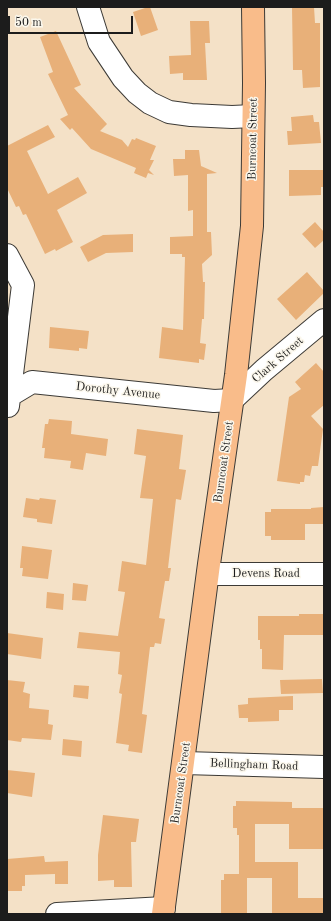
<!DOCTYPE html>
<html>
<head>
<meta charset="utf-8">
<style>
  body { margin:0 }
  #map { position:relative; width:331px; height:921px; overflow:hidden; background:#f4e1c7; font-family:"Old Standard TT",serif }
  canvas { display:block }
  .frame { position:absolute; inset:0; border:8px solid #1c1c1c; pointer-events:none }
  .scale { position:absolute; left:8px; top:16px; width:125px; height:18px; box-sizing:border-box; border:2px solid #1c1c1c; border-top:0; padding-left:5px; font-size:12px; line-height:14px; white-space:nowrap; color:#1c1c1c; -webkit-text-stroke:3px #fbf7ec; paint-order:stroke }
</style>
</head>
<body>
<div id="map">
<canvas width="331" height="921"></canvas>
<div class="frame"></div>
<div class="scale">50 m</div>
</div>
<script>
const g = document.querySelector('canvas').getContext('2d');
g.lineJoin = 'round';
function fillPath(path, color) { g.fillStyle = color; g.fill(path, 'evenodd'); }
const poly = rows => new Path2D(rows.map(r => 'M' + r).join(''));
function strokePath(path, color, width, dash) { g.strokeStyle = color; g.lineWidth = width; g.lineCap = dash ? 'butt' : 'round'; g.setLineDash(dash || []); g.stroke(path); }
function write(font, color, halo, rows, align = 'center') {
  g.font = font + ' "Old Standard TT",serif'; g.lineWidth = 3; g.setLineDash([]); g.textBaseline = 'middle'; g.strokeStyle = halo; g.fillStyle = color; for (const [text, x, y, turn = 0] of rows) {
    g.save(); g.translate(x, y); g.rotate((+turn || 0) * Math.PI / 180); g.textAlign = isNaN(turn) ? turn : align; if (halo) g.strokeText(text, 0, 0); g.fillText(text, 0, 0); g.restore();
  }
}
const building = poly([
  [148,7,150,7,158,30,141,36,133,12],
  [292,7,314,7,315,23,320,23,320,87,303,88,302,70,293,70],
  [190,21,209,21,210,43,205,43,207,80,183,80,183,73,170,74,169,56,191,55],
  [56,31,81,85,74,88,107,124,100,131,122,140,128,147,132,139,135,140,136,138,156,146,150,160,154,160,149,170,154,175,148,173,146,178,134,173,136,168,91,149,72,128,70,130,60,119,68,115,48,74,53,72,40,37],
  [313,115,314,122,319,122,321,143,288,145,287,131,292,131,291,117],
  [48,125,55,137,27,151,48,194,78,177,87,193,57,210,73,242,56,251,55,249,45,254,26,214,23,215,19,206,16,207,7,188,7,146],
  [185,150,199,150,201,166,217,173,207,174,207,232,211,232,212,255,202,264,203,282,205,282,204,319,202,319,200,343,206,344,204,360,199,359,199,363,159,358,162,327,183,330,185,257,182,257,182,254,170,254,170,237,193,236,193,210,188,211,188,175,174,176,173,159,185,159],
  [289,170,324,170,324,187,321,187,321,195,289,196],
  [315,222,324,232,324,240,315,248,302,234],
  [133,234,133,252,106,253,88,262,80,247,103,235],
  [307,272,324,291,324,293,296,320,277,299],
  [50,327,89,331,87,349,79,348,79,351,49,348],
  [316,363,324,372,324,405,311,416,323,429,318,466,312,466,310,476,305,475,304,482,300,482,300,484,277,481,289,397,301,389,295,382],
  [49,419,72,421,71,434,108,439,106,456,86,453,83,470,70,468,71,461,44,458,45,448,42,448,45,424,48,424],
  [137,429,183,435,179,469,186,470,181,500,176,499,168,568,171,568,169,581,165,581,159,618,165,619,161,644,155,643,154,647,150,647,142,714,147,715,142,753,128,751,129,745,116,743,122,694,119,693,122,675,118,674,120,652,77,648,79,632,118,636,125,592,118,591,122,561,146,565,153,499,140,498,146,456,134,454],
  [26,498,39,500,40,498,56,500,52,524,37,522,37,519,23,517],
  [324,507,324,524,305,524,305,540,271,540,271,536,265,536,265,512,271,512,271,509,311,509,311,508],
  [22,546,52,550,48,579,22,576,23,568,20,568],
  [73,583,88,585,86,601,72,600],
  [47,592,64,594,63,610,46,608],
  [299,614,324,614,324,635,284,635,283,670,262,669,262,649,260,649,260,640,258,640,258,616,299,616],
  [7,633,43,638,41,659,7,654],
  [322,679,323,693,281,694,280,680],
  [7,680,25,682,23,692,30,694,29,708,49,710,48,724,53,725,51,740,22,738,21,742,7,740],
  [74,685,89,686,88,699,73,697],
  [293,696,293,710,279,710,279,721,248,722,248,718,239,718,238,705,248,704,248,698],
  [63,739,82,741,81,757,62,755],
  [7,770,35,773,32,797,7,793],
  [236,801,292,802,292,808,324,808,324,849,289,849,289,824,255,824,255,862,298,862,298,898,324,898,324,914,272,914,272,878,247,878,247,914,221,914,221,880,224,880,224,874,239,874,239,835,237,835,237,828,233,828,233,806,236,806],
  [103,815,139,819,136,842,131,842,132,887,114,887,114,880,98,881,98,855],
  [44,856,45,862,68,861,68,884,55,884,55,874,25,875,25,886,22,886,22,891,7,891,7,859]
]);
const minor = poly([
  [88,7,99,42,123,78,137,93,150,103,169,112,191,115,232,117,253,116],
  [7,255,23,285,8,406],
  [7,397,32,382,214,401,232,400,264,370,324,320],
  [208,574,324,574],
  [184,763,324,767],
  [57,914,164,908]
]);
const major = poly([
  [163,914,209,564,236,375,252,226,254,83,253,7]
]);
const streetNames = [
  ["Burncoat Street",253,139,-89],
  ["Clark Street",278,360,-41],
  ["Dorothy Avenue",118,391,6],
  ["Burncoat Street",224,462,-82],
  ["Devens Road",266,574],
  ["Bellingham Road",254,765,2],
  ["Burncoat Street",181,783,-82]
];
fillPath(building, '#e8b079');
strokePath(minor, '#3c3a36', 24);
strokePath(major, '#3c3a36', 24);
strokePath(minor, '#fff', 22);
strokePath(major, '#f9bc8a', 22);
write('12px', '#1c1c1c', '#fbf7ec', streetNames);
</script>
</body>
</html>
